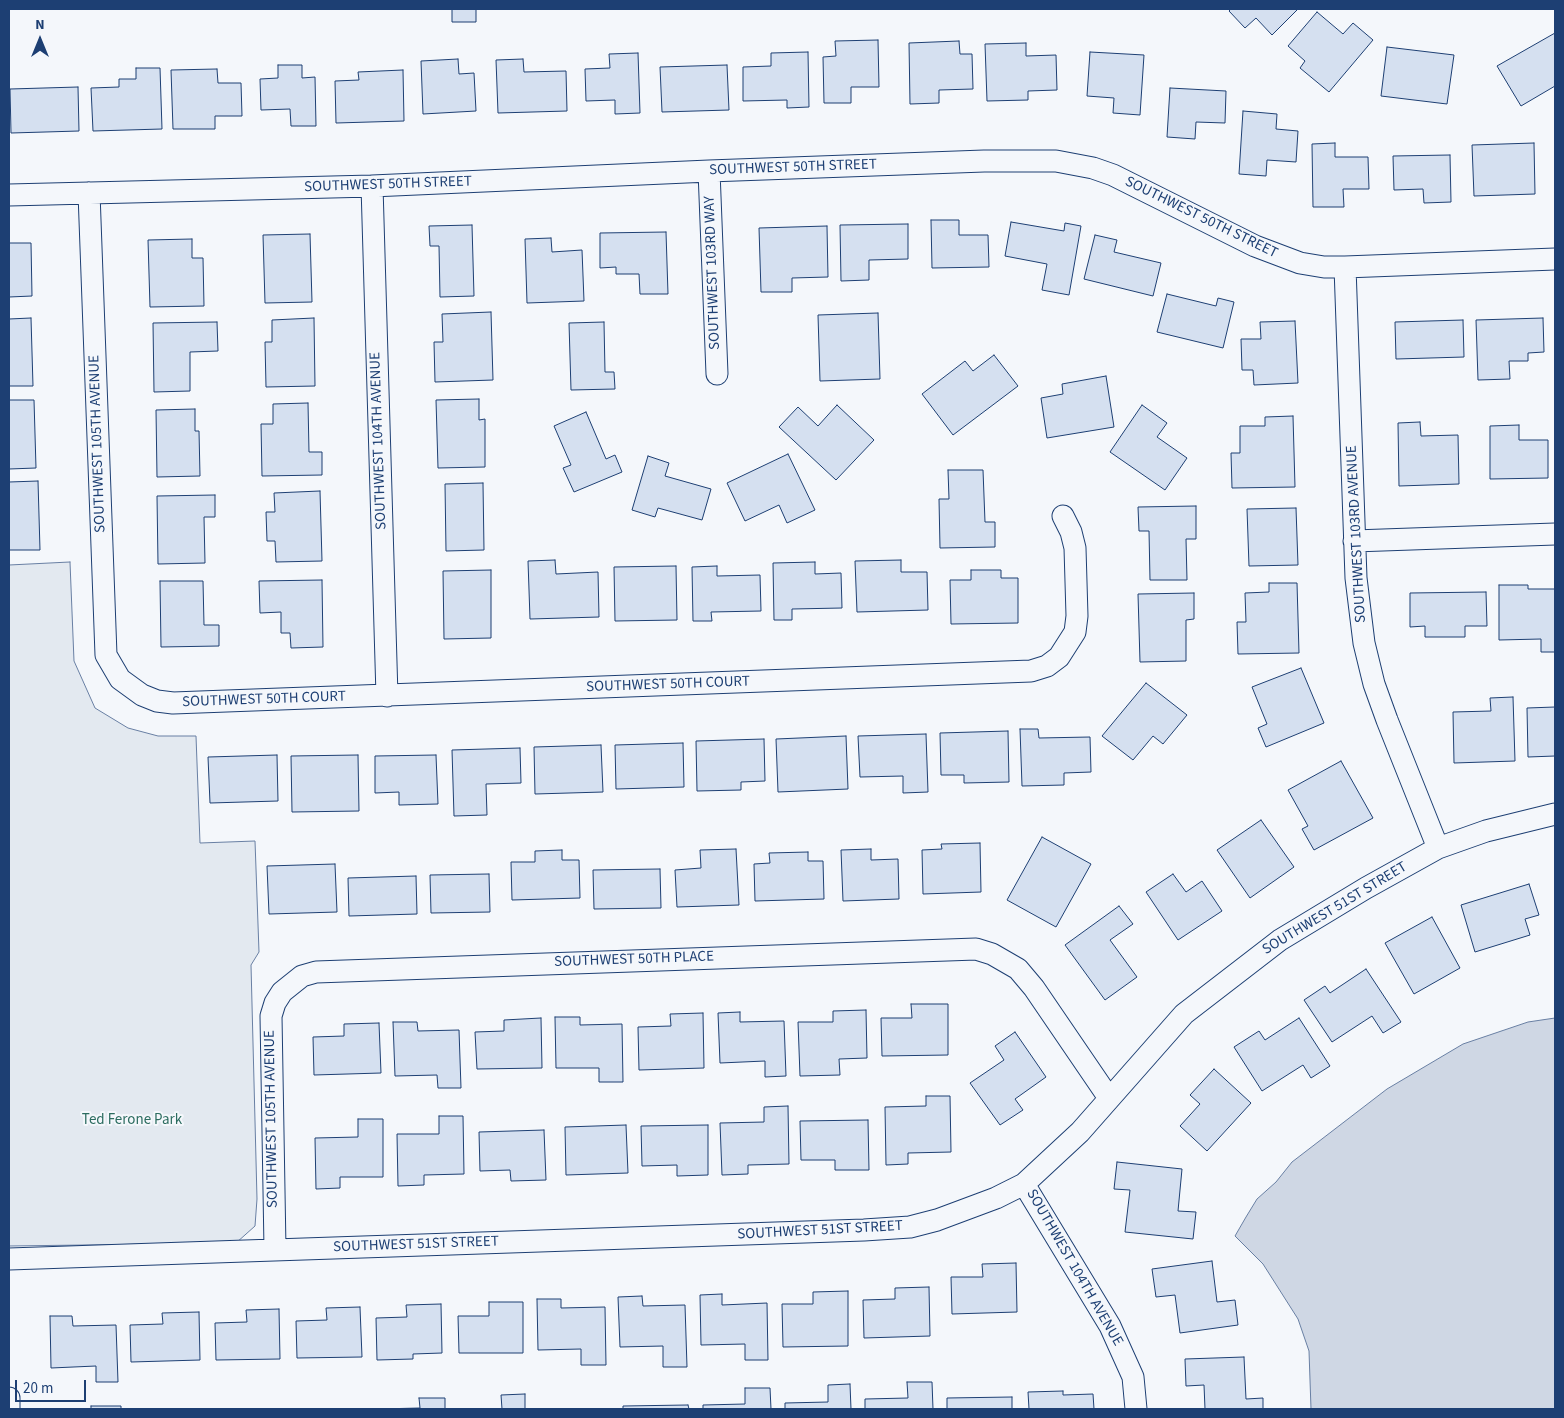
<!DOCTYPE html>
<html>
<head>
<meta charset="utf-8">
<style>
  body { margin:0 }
  #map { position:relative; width:1564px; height:1418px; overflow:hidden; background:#f4f7fb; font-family:"Source Sans 3",sans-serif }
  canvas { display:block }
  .frame { position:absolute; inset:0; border:10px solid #1d3f73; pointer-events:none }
  .north { position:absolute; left:15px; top:15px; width:50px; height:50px; -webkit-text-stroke:4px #f4f7fb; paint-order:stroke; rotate:0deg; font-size:14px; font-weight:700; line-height:20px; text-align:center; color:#1d3f73 }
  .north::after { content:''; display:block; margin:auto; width:18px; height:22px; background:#1d3f73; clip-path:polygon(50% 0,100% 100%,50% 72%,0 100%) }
  .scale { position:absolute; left:15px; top:1380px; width:71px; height:22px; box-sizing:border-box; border:2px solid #1d3f73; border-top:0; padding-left:6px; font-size:15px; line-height:18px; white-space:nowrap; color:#1d3f73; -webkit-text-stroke:4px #f4f7fb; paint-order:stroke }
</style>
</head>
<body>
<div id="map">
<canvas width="1564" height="1418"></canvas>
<div class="frame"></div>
<div class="north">N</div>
<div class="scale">20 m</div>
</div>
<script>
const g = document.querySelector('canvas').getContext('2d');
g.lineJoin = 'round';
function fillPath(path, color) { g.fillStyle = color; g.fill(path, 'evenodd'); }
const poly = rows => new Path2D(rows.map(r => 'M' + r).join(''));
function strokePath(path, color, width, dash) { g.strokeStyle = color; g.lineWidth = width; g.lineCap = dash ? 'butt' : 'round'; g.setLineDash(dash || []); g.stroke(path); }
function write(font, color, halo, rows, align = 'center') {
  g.font = font + ' "Source Sans 3",sans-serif'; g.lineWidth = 4; g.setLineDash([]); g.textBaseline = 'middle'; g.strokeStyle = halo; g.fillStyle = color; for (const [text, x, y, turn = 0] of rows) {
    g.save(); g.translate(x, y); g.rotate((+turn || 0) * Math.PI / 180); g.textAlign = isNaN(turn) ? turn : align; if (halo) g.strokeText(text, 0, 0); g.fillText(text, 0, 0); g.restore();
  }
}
const green = poly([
  [70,562,74,661,95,708,128,728,158,736,196,736,200,843,255,841,259,952,251,965,257,1199,255,1226,236,1243,9,1246,9,565,70,562]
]);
const water = poly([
  [1555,1018,1555,1409,1311,1409,1309,1351,1298,1319,1263,1264,1235,1236,1246,1217,1257,1199,1276,1182,1292,1162,1387,1089,1463,1044,1528,1022,1555,1018]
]);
const building = poly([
  [452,9,476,9,476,22,452,22,452,9],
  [1231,9,1298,9,1272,35,1256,18,1245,28,1229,11,1231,9],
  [1317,12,1343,34,1353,23,1373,40,1329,92,1300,68,1305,61,1288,46,1317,12],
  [1555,33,1555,86,1521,106,1497,66,1555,33],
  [878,40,879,87,851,87,851,103,824,103,823,57,836,56,835,41,878,40],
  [959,41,960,54,972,54,973,89,939,90,939,103,910,104,909,43,959,41],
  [1026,43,1026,56,1056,55,1057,90,1028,91,1028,100,987,101,985,44,1026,43],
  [1387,47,1454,55,1447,104,1381,96,1387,47],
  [808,52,809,107,787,108,787,100,743,101,743,67,771,66,771,53,808,52],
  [1090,52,1144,55,1140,115,1113,113,1114,98,1087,96,1090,52],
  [638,53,640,113,615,114,615,100,586,101,585,69,610,68,609,54,638,53],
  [458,59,459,74,474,73,476,111,423,114,421,61,458,59],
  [523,59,524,72,566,71,567,111,498,113,496,60,523,59],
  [278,65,302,65,302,78,315,77,316,126,291,126,290,109,261,110,260,79,278,78,278,65],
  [727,65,729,110,662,112,660,67,727,65],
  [136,68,160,68,162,129,93,131,91,88,119,87,119,79,136,79,136,68],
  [217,69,218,83,241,83,242,116,215,116,215,129,173,129,171,70,217,69],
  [403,70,404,121,336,123,335,81,359,80,358,72,403,70],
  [78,87,79,131,11,133,10,89,78,87],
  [1170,88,1226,91,1225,123,1196,122,1195,139,1167,137,1170,88],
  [1243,111,1277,114,1276,129,1298,131,1296,162,1267,160,1266,176,1239,174,1243,111],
  [1335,143,1335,157,1368,157,1369,189,1343,189,1344,207,1313,207,1312,144,1335,143],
  [1534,143,1535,194,1474,196,1472,145,1534,143],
  [1450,155,1451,202,1424,203,1423,189,1394,190,1393,156,1450,155],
  [931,220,959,220,959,235,988,235,989,267,932,268,931,220],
  [1011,222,1064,231,1065,223,1081,226,1069,295,1042,290,1047,264,1005,256,1011,222],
  [908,224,908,259,869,260,869,280,841,281,840,225,908,224],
  [472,225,474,296,440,297,439,246,430,246,429,226,472,225],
  [827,226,828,277,792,278,792,292,761,292,759,228,827,226],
  [666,232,668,294,640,294,639,274,616,274,616,267,600,268,600,233,666,232],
  [310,234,312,302,265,303,263,235,310,234],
  [1095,235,1117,240,1114,252,1161,263,1153,296,1084,279,1095,235],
  [551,238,552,252,582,250,584,301,527,303,525,239,551,238],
  [192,239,192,258,203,258,204,306,150,307,148,240,192,239],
  [9,243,31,243,32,296,9,297,9,243],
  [1167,294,1216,306,1218,298,1234,302,1223,348,1157,332,1167,294],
  [491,312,493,380,435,382,434,342,443,342,442,314,491,312],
  [878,313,880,379,820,381,818,315,878,313],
  [31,318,33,386,9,386,9,319,31,318],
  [314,318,315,386,266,387,265,342,272,342,272,320,314,318],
  [1543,318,1544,352,1528,353,1528,361,1509,361,1510,379,1478,380,1476,320,1543,318],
  [1463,320,1464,357,1396,359,1395,322,1463,320],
  [1295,321,1298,383,1254,385,1253,370,1242,370,1241,339,1261,339,1260,322,1295,321],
  [217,322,218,351,190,352,190,391,154,392,153,323,217,322],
  [604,322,605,372,614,372,615,389,571,390,569,323,604,322],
  [994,355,1018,386,953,435,922,394,965,361,973,371,994,355],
  [1106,376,1114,427,1047,438,1041,398,1063,394,1062,384,1106,376],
  [479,399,479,420,485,419,485,467,438,468,436,400,479,399],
  [9,400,34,400,36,468,9,469,9,400],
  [308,403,309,452,322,452,322,475,262,476,261,424,273,424,273,404,308,403],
  [837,405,874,440,836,480,779,427,798,407,818,426,837,405],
  [1142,405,1167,423,1157,437,1187,458,1165,490,1110,452,1142,405],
  [195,409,195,431,199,431,200,476,157,477,156,410,195,409],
  [586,412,606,459,615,455,622,472,574,492,563,468,571,465,554,426,586,412],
  [1293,416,1295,487,1232,488,1231,453,1240,453,1240,426,1265,426,1265,417,1293,416],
  [1420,422,1421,436,1458,435,1459,484,1399,486,1398,423,1420,422],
  [1519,425,1519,440,1548,440,1548,478,1490,479,1490,426,1519,425],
  [788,454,815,510,787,523,779,505,745,521,727,483,788,454],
  [648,456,669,463,665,476,711,489,702,520,658,508,655,517,632,510,648,456],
  [948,470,983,470,985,522,995,522,995,547,940,548,939,499,949,499,948,470],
  [38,481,40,550,9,550,9,482,38,481],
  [483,483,484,550,446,551,445,484,483,483],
  [320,491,322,561,276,562,275,541,267,541,266,512,275,512,274,493,320,491],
  [215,495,215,517,204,517,205,563,158,564,157,496,215,495],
  [1196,506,1196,539,1186,539,1187,580,1150,580,1149,531,1139,531,1138,507,1196,506],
  [1296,508,1298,565,1249,566,1247,509,1296,508],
  [555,560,556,574,598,572,599,617,530,619,528,561,555,560],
  [901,560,901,572,927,572,928,610,857,612,855,561,901,560],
  [815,562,815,574,841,573,842,608,792,609,792,620,774,620,773,563,815,562],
  [676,566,677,620,615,621,614,567,676,566],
  [717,566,717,576,760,575,761,611,711,612,712,621,693,621,692,567,717,566],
  [491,570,491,638,444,639,443,571,491,570],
  [971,570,1001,570,1001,578,1018,578,1018,623,951,624,950,580,971,580,971,570],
  [322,580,323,647,291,648,290,633,281,633,281,612,260,613,259,581,322,580],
  [160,581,203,581,204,625,219,625,219,646,161,647,160,581],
  [1269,583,1297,583,1299,653,1238,654,1237,622,1246,622,1245,593,1269,592,1269,583],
  [1499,585,1528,585,1528,589,1555,589,1555,652,1541,652,1541,639,1499,640,1499,585],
  [1486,592,1487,626,1465,626,1465,637,1425,637,1425,626,1410,627,1410,593,1486,592],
  [1194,593,1194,619,1186,620,1186,661,1140,662,1138,594,1194,593],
  [1301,668,1324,723,1266,747,1258,728,1267,724,1252,687,1301,668],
  [1146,683,1187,715,1163,744,1153,736,1133,760,1102,736,1146,683],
  [1513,697,1515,761,1454,763,1453,712,1491,711,1490,698,1513,697],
  [1555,707,1555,756,1528,757,1527,708,1555,707],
  [1020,729,1038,729,1039,738,1090,737,1091,772,1064,773,1064,785,1022,786,1020,729],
  [1008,731,1009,782,964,783,964,775,941,775,940,733,1008,731],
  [926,734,928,792,903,793,903,776,860,777,858,736,926,734],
  [846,736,848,789,778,792,776,739,846,736],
  [764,739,765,781,741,782,741,790,697,791,696,741,764,739],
  [683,743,684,787,616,789,615,745,683,743],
  [601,745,603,792,535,794,534,747,601,745],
  [520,748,521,783,486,784,487,815,454,816,452,750,520,748],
  [277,755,278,801,210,803,208,757,277,755],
  [358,755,359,811,292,812,291,756,358,755],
  [436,755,438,804,399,805,399,792,375,793,375,756,436,755],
  [1341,761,1373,818,1314,850,1302,829,1308,826,1288,790,1341,761],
  [1261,820,1294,867,1250,898,1217,850,1261,820],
  [1042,837,1091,864,1056,927,1007,900,1042,837],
  [980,843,981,892,923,894,922,850,942,849,941,844,980,843],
  [736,849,739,905,677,907,675,870,701,868,700,850,736,849],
  [871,849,871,860,898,859,899,899,843,901,841,850,871,849],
  [562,850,562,860,579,860,580,898,512,900,511,862,535,862,535,851,562,850],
  [808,852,808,861,823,861,824,899,755,901,754,864,770,863,769,853,808,852],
  [335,864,337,912,269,914,267,866,335,864],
  [660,869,661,908,594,909,593,870,660,869],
  [489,874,490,912,431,913,430,875,489,874],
  [1173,874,1186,892,1202,881,1222,911,1178,940,1146,892,1173,874],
  [416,876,417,914,349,916,348,878,416,876],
  [1529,884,1539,915,1525,919,1530,935,1475,952,1461,905,1529,884],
  [1119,906,1133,924,1110,940,1137,977,1105,1000,1065,945,1119,906],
  [1432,917,1460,968,1414,994,1385,943,1432,917],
  [1366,969,1401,1022,1383,1033,1372,1016,1332,1042,1304,1000,1325,986,1330,993,1366,969],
  [911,1004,948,1004,948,1055,882,1056,881,1018,912,1018,911,1004],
  [866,1010,867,1058,839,1059,840,1075,800,1076,798,1022,833,1022,833,1011,866,1010],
  [740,1012,740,1022,784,1021,786,1076,765,1077,765,1061,720,1063,718,1013,740,1012],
  [703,1013,704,1068,639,1070,638,1027,671,1026,670,1014,703,1013],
  [555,1017,580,1017,580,1025,622,1024,623,1082,599,1082,599,1068,556,1068,555,1017],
  [541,1018,542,1068,477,1069,475,1032,504,1031,504,1020,541,1018],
  [1299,1018,1330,1066,1311,1078,1303,1065,1262,1091,1234,1047,1259,1031,1265,1040,1299,1018],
  [393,1022,417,1022,418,1031,459,1030,461,1088,438,1088,437,1075,395,1076,393,1022],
  [379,1023,381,1073,314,1075,313,1037,344,1036,344,1024,379,1023],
  [1015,1032,1046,1077,1015,1099,1023,1110,1000,1125,970,1083,1004,1060,995,1046,1015,1032],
  [1214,1069,1251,1103,1207,1151,1180,1126,1200,1104,1190,1095,1214,1069],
  [926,1096,950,1096,951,1152,908,1153,908,1164,886,1165,885,1107,926,1106,926,1096],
  [788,1106,789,1164,748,1165,748,1174,722,1175,720,1123,764,1122,764,1107,788,1106],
  [439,1116,463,1116,464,1174,424,1175,424,1185,398,1186,397,1134,439,1134,439,1116],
  [358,1119,383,1119,383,1177,340,1177,340,1188,316,1189,315,1138,358,1137,358,1119],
  [868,1120,869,1170,835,1170,835,1160,801,1160,800,1121,868,1120],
  [626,1125,628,1173,566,1175,565,1127,626,1125],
  [708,1125,708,1175,677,1176,677,1165,642,1166,641,1126,708,1125],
  [544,1130,546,1180,511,1181,510,1170,480,1171,479,1132,544,1130],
  [1117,1162,1182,1169,1178,1211,1196,1212,1193,1239,1125,1232,1130,1190,1114,1189,1117,1162],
  [1212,1261,1217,1302,1235,1300,1238,1325,1180,1333,1175,1295,1156,1297,1152,1269,1212,1261],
  [1016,1263,1017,1312,952,1314,951,1277,983,1277,982,1264,1016,1263],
  [929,1287,930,1336,864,1338,863,1300,895,1299,895,1288,929,1287],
  [848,1291,848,1346,783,1347,782,1304,813,1304,813,1292,848,1291],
  [722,1294,722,1305,767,1303,768,1360,745,1360,745,1344,701,1345,700,1295,722,1294],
  [642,1296,643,1306,685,1305,687,1367,663,1367,663,1346,620,1347,618,1297,642,1296],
  [537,1299,561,1299,561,1308,605,1307,606,1365,581,1365,581,1349,538,1350,537,1299],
  [489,1302,523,1302,523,1353,459,1353,458,1316,489,1316,489,1302],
  [441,1304,442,1353,413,1354,413,1359,377,1360,376,1318,407,1317,406,1305,441,1304],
  [360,1307,362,1357,297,1358,296,1321,327,1320,326,1308,360,1307],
  [279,1309,280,1359,216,1360,215,1323,247,1322,246,1310,279,1309],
  [199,1312,200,1360,131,1362,130,1325,163,1324,162,1313,199,1312],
  [50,1316,72,1316,73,1326,116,1325,118,1382,96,1382,96,1366,51,1368,50,1316],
  [1244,1357,1246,1399,1263,1398,1263,1409,1205,1409,1204,1385,1186,1386,1185,1359,1244,1357],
  [907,1382,932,1382,933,1409,865,1409,865,1399,908,1398,907,1382],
  [850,1384,851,1409,785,1409,785,1403,828,1402,828,1385,850,1384],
  [745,1388,770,1388,771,1409,703,1409,703,1405,745,1404,745,1388],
  [1063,1391,1063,1395,1093,1394,1094,1409,1029,1409,1028,1392,1063,1391],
  [525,1394,525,1409,502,1409,501,1395,525,1394],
  [1012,1397,1012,1409,947,1409,947,1398,1012,1397],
  [419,1398,445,1398,445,1409,379,1409,420,1408,419,1398],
  [688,1405,689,1409,623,1409,623,1406,688,1405],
  [91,1406,121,1406,121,1409,91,1409,91,1406]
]);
const minor = poly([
  [709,171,717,374],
  [372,186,387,696],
  [89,193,106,655,120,679,142,695,157,701,173,703,1031,671,1047,666,1059,657,1075,632,1077,616,1075,548,1071,532,1063,516],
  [9,195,372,186,709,171,984,161,1056,161,1093,168,1113,175,1255,246,1300,263,1324,267,1345,267,1555,259],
  [1345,267,1356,578,1364,643,1374,684,1387,720,1438,848],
  [1354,541,1555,534],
  [1024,1184,1110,1326,1133,1377,1136,1409],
  [275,1249,271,1016,275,1003,282,992,302,976,316,972,976,949,992,954,1018,969,1034,988,1109,1098],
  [9,1259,864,1230,910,1227,937,1220,996,1198,1024,1184,1080,1132,1184,1014,1280,940,1366,888,1438,848,1486,831,1555,814],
  [9,1398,9,1409]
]);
const streetNames = [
  ["SOUTHWEST 50TH STREET",793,168,-2],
  ["SOUTHWEST 50TH STREET",388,185,-2],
  ["SOUTHWEST 50TH STREET",1201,218,26],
  ["SOUTHWEST 103RD WAY",713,273,-92],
  ["SOUTHWEST 104TH AVENUE",379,441,-92],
  ["SOUTHWEST 105TH AVENUE",98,444,-92],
  ["SOUTHWEST 103RD AVENUE",1357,534,-93],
  ["SOUTHWEST 50TH COURT",668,685,-2],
  ["SOUTHWEST 50TH COURT",264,700,-2],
  ["SOUTHWEST 51ST STREET",1335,909,-31],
  ["SOUTHWEST 50TH PLACE",634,960,-2],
  ["SOUTHWEST 105TH AVENUE",272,1119,-91],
  ["SOUTHWEST 51ST STREET",820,1231,-3],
  ["SOUTHWEST 51ST STREET",416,1245,-2],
  ["SOUTHWEST 104TH AVENUE",1074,1268,60]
];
const parkNames = [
  ["Ted Ferone Park",132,1121]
];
fillPath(green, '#e3e9f0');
strokePath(green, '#687fa3', 1);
fillPath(water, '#cfd7e4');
strokePath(water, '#687fa3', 1);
fillPath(building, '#d5e0f0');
strokePath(building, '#1d3f73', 1);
strokePath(minor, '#1d3f73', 23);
strokePath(minor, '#f4f7fb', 21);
write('15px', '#1d3f73', '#f4f7fb', streetNames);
write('15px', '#2c6c60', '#f4f7fb', parkNames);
</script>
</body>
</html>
